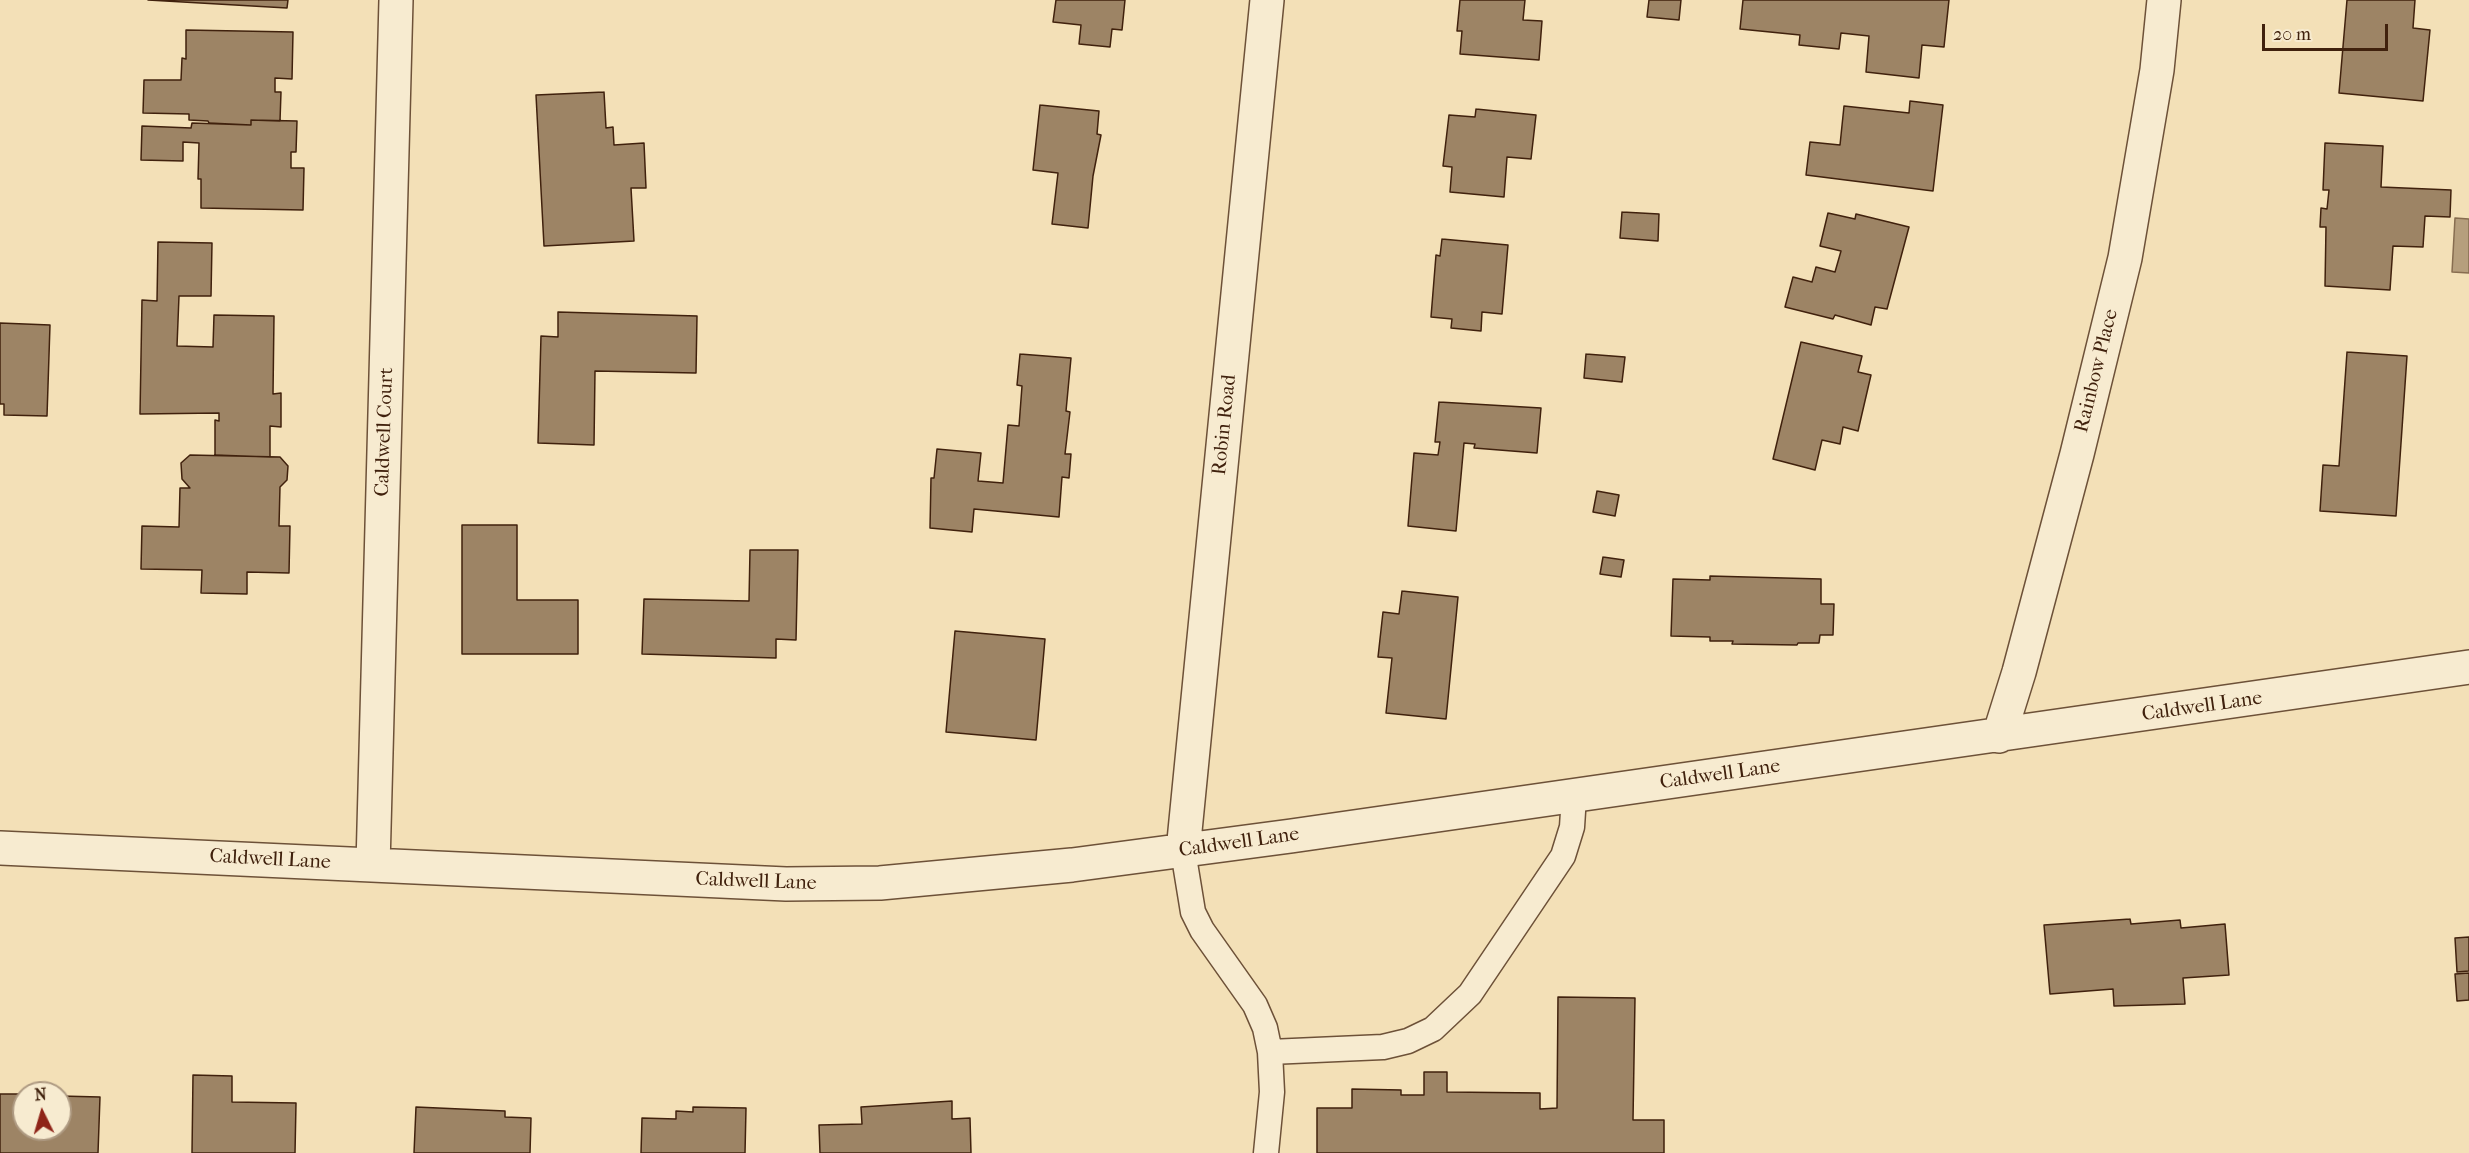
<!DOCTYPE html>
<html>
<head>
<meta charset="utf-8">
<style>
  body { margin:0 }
  #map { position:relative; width:2469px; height:1153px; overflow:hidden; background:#f3e0b7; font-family:"IM FELL French Canon",serif }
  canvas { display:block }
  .north { position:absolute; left:12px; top:1081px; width:60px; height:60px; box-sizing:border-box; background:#f7ebd0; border:2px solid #ae9a82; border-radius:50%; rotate:355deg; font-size:16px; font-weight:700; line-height:24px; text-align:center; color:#40210d }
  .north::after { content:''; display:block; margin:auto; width:21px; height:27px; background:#8f2418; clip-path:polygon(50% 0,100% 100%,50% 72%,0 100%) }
  .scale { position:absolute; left:2262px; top:24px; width:126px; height:27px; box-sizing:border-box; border:3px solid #40210d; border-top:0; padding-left:8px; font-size:18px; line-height:21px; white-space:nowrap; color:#40210d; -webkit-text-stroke:4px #f7ebd0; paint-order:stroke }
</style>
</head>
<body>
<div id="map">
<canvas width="2469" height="1153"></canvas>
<div class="north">N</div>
<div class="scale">20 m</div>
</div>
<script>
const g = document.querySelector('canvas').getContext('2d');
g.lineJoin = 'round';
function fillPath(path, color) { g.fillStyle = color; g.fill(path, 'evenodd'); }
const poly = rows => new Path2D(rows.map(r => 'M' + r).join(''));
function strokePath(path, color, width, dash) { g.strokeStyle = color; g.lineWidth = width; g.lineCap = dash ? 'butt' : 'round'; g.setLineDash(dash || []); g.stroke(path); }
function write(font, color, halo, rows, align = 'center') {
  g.font = font + ' "IM FELL French Canon",serif'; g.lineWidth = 4.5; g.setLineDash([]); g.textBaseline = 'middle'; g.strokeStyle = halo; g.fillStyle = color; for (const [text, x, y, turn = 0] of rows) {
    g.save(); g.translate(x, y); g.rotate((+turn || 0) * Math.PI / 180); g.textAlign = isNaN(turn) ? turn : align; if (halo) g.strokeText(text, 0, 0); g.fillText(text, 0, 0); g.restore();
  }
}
const water = poly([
  [2455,218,2469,219,2469,273,2452,272,2455,218]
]);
const building = poly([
  [148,0,288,0,287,8,148,0],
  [1056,0,1125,0,1122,30,1112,29,1110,47,1079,44,1081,25,1053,22,1056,0],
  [1460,0,1525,0,1523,20,1542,21,1539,60,1460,54,1462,31,1457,31,1460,0],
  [1649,0,1681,0,1679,20,1647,17,1649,0],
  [1743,0,1949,0,1944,47,1922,45,1919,78,1866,72,1869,36,1841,33,1839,49,1799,45,1800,35,1740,29,1743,0],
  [2347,0,2415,0,2413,28,2430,30,2423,101,2339,93,2347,0],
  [186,30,293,32,292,79,275,78,275,92,281,92,280,121,251,120,251,125,209,123,208,121,189,120,189,114,143,113,144,80,181,80,182,58,186,59,186,30],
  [604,92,606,128,613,127,614,145,644,143,646,188,631,188,634,241,544,246,536,95,604,92],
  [1910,101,1943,105,1933,191,1806,175,1810,142,1840,145,1844,106,1909,113,1910,101],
  [1040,105,1099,111,1097,134,1101,135,1093,176,1088,228,1052,224,1058,173,1033,170,1040,105],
  [1476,109,1536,115,1531,159,1507,157,1504,197,1450,192,1452,167,1443,166,1449,115,1475,117,1476,109],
  [251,120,297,121,296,152,291,152,291,168,304,168,303,210,201,208,201,179,198,179,199,143,183,142,183,161,141,160,142,126,191,128,192,123,251,125,251,120],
  [2325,143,2383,146,2381,187,2451,190,2450,217,2425,216,2423,247,2393,246,2390,290,2325,286,2326,227,2320,227,2321,208,2327,209,2329,190,2323,190,2325,143],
  [1622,212,1659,214,1658,241,1620,238,1622,212],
  [1828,213,1855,219,1856,214,1909,227,1887,309,1875,307,1871,325,1835,315,1833,319,1785,307,1793,277,1812,282,1816,267,1835,272,1841,251,1820,246,1828,213],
  [1442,239,1508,245,1502,314,1482,312,1481,331,1451,328,1452,319,1431,317,1436,255,1440,256,1442,239],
  [158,242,212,243,211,296,179,296,177,346,213,347,214,315,274,316,273,394,281,393,281,427,270,426,270,457,215,455,215,420,219,421,219,413,140,414,142,300,157,301,158,242],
  [558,312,697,316,696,373,595,371,594,445,538,443,541,336,558,337,558,312],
  [0,323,50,325,47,416,4,415,4,404,0,404,0,323],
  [1801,342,1862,356,1858,372,1871,375,1858,431,1843,427,1840,444,1822,440,1815,470,1773,459,1801,342],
  [2347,352,2407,356,2396,516,2320,511,2323,465,2339,466,2347,352],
  [1020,354,1071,358,1066,411,1070,412,1065,454,1071,454,1069,478,1062,477,1059,517,974,509,972,532,930,528,931,478,934,478,937,449,981,453,978,481,1003,483,1008,425,1019,426,1022,386,1017,385,1020,354],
  [1586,354,1625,357,1622,382,1584,378,1586,354],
  [1439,402,1541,408,1537,453,1474,448,1475,444,1464,443,1456,531,1408,526,1414,453,1438,455,1440,442,1435,442,1439,402],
  [190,455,280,457,288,466,287,480,280,487,279,526,290,526,289,573,247,572,247,594,201,593,202,570,141,569,142,526,179,527,180,488,190,488,182,479,181,463,190,455],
  [1597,491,1619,495,1615,516,1593,512,1597,491],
  [462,525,517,525,517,600,578,600,578,654,462,654,462,525],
  [750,550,798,550,796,640,776,639,776,658,642,654,644,599,749,601,750,550],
  [1603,557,1624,560,1621,577,1600,574,1603,557],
  [1710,576,1821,579,1821,604,1834,604,1833,635,1820,635,1819,643,1798,643,1797,645,1732,644,1733,641,1710,641,1710,637,1671,636,1673,579,1710,580,1710,576],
  [1402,591,1458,597,1446,719,1386,713,1392,658,1378,657,1383,612,1399,614,1402,591],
  [955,631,1045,639,1036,740,946,732,955,631],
  [2130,919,2131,924,2180,920,2181,928,2225,924,2229,975,2183,978,2185,1004,2114,1006,2113,989,2050,994,2044,925,2130,919],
  [2469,937,2469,971,2457,972,2455,938,2469,937],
  [2469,973,2469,1000,2457,1001,2455,974,2469,973],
  [1558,997,1635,998,1633,1120,1664,1120,1664,1153,1317,1153,1317,1108,1352,1108,1352,1089,1401,1090,1401,1095,1424,1095,1424,1072,1447,1072,1447,1092,1540,1093,1540,1109,1557,1108,1558,997],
  [193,1075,232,1076,232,1102,296,1103,295,1153,192,1153,193,1075],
  [0,1094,24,1094,24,1129,60,1129,60,1096,100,1097,98,1153,0,1153,0,1094],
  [952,1101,952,1119,970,1118,971,1153,820,1153,819,1125,862,1124,861,1107,952,1101],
  [416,1107,505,1111,505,1117,531,1118,530,1153,414,1153,416,1107],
  [693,1107,746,1108,745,1153,641,1153,642,1118,676,1119,676,1111,693,1112,693,1107]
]);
const lane = poly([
  [1183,851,1193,912,1202,930,1255,1005,1265,1028,1270,1052,1383,1047,1408,1041,1433,1029,1470,994,1563,856,1572,827,1574,796],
  [1266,1153,1272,1092,1270,1052]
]);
const street = poly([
  [1999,736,2019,672,2077,454,2125,258,2157,70,2164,0],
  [0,848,786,884,880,883,1072,865,1291,836,2469,667],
  [1183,851,1267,0],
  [373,865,396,0]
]);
const streetNames = [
  ["Rainbow Place",2097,371,-76],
  ["Robin Road",1225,425,-84],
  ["Caldwell Court",385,432,-88],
  ["Caldwell Lane",2202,707,-8],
  ["Caldwell Lane",1720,775,-8],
  ["Caldwell Lane",1239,843,-8],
  ["Caldwell Lane",270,860,3],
  ["Caldwell Lane",756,882,2]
];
fillPath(water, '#b69f7d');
strokePath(water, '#876d50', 1.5);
fillPath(building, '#9d8465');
strokePath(building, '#40210d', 1.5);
strokePath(lane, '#6d5138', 27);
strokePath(street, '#6d5138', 36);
strokePath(lane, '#f7ebd0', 24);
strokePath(street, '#f7ebd0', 33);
write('20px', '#40210d', '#f7ebd0', streetNames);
</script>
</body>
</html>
